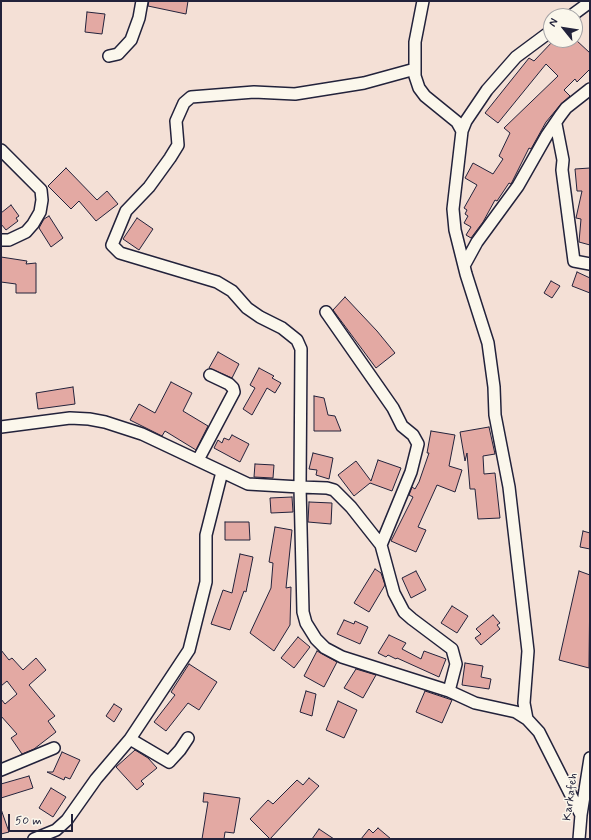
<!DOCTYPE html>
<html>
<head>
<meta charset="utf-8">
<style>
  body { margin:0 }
  #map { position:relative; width:591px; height:840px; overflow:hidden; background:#f4e0d6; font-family:Mynerve,sans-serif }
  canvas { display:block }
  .frame { position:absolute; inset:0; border:2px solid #22223b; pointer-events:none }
  .north { position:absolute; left:543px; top:8px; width:40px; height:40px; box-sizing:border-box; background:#fbf7ec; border:1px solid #a4a2a5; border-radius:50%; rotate:300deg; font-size:11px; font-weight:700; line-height:16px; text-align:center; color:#22223b }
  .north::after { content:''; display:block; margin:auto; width:14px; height:18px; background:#22223b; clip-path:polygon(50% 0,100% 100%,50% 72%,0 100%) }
  .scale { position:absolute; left:8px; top:814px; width:65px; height:18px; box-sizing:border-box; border:2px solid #22223b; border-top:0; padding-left:5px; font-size:12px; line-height:14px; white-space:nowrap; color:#22223b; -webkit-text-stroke:3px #fbf7ec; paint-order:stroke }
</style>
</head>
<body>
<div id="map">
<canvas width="591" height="840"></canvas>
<div class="frame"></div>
<div class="north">N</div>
<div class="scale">50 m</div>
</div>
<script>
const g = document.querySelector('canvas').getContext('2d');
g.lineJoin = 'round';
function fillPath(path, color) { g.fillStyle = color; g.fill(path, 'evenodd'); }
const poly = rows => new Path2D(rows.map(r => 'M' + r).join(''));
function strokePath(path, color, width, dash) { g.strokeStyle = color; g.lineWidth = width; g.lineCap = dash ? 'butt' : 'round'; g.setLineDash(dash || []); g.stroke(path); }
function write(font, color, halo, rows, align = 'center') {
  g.font = font + ' Mynerve,sans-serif'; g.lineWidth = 3; g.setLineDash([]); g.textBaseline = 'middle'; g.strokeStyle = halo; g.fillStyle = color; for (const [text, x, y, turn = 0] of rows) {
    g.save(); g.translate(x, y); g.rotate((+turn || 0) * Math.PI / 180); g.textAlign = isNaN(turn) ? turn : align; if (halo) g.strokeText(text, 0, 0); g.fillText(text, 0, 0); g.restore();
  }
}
const building = poly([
  [149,1,188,1,186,14,148,6,149,1],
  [87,12,105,14,102,34,85,32,87,12],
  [554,40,576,40,590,53,590,69,577,82,575,79,564,90,570,96,561,104,546,122,531,149,529,148,511,184,509,183,497,201,495,200,483,222,471,238,466,235,471,227,464,223,468,216,465,214,467,210,464,208,477,185,465,178,473,163,493,174,503,159,499,156,510,133,504,128,558,76,546,64,498,123,485,113,529,58,534,61,554,40],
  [66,168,97,200,107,191,118,204,96,221,79,201,71,209,48,186,66,168],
  [590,168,590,245,579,242,581,219,576,218,582,191,577,191,575,169,590,168],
  [11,205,19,216,16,218,18,221,6,230,1,224,1,213,11,205],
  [49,216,63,238,51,247,39,228,44,219,49,216],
  [137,218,153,229,139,250,123,239,137,218],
  [1,257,27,261,26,264,36,263,36,293,16,293,16,284,1,282,1,257],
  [577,272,590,278,590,293,572,286,577,272],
  [551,281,560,286,552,298,544,293,551,281],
  [345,297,377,331,395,353,376,368,333,310,345,297],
  [218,352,239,364,232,378,209,368,218,352],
  [259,368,274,376,272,378,281,383,275,393,267,388,252,415,243,409,255,388,250,385,259,368],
  [171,382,192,393,183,411,208,426,196,450,165,431,162,436,130,420,139,404,155,413,171,382],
  [73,387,75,404,38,409,36,393,73,387],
  [314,396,324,398,328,415,335,416,341,431,314,431,314,396],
  [489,427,495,454,483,456,484,474,495,473,500,518,478,519,475,489,470,489,467,453,465,461,460,432,489,427],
  [431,431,455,435,449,466,462,470,455,492,437,485,418,527,426,530,416,552,391,541,413,497,409,495,412,487,415,489,419,482,429,453,427,453,431,431],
  [232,435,249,444,240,462,214,448,218,440,222,443,224,438,229,440,232,435],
  [313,453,333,458,329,479,316,475,317,470,309,469,313,453],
  [378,460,401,468,392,491,370,483,354,496,338,475,356,461,371,481,378,460],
  [255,464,274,465,273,478,254,477,255,464],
  [292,497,293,512,271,513,270,498,292,497],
  [309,502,332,503,331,524,308,522,309,502],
  [225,522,249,522,250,540,225,540,225,522],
  [275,527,292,530,286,588,291,587,290,625,274,651,250,633,271,588,273,563,269,562,275,527],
  [583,531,590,533,590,549,580,547,583,531],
  [240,554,253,557,246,592,244,591,230,630,211,624,223,590,232,593,240,554],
  [375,569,381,573,385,585,369,612,354,603,375,569],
  [416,571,426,590,411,598,402,578,416,571],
  [579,571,590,575,589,668,559,660,579,571],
  [452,606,468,616,457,633,441,623,452,606],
  [493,615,500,623,497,625,500,629,481,645,475,638,481,634,476,629,493,615],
  [344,620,354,624,355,621,368,627,360,644,337,634,344,620],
  [389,635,406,643,402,649,421,659,424,651,446,659,439,677,397,658,396,659,388,655,386,657,378,653,389,635],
  [298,637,310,647,294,668,281,658,298,637],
  [1,650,9,660,12,658,23,670,36,658,46,670,29,685,55,716,48,721,56,732,34,749,22,754,11,738,17,734,1,716,1,699,5,704,17,694,7,681,1,686,1,650],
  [317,651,337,662,324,687,304,676,317,651],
  [465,663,483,666,481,677,491,679,489,689,462,685,465,663],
  [189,664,217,682,199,710,188,703,166,731,154,722,175,695,171,692,189,664],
  [356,669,376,675,363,698,344,688,356,669],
  [306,691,316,694,312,716,300,712,306,691],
  [425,691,452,700,442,723,416,712,425,691],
  [338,701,357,710,344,738,326,730,338,701],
  [114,704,122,709,114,722,106,716,114,704],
  [135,750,148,758,157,768,141,781,144,784,137,790,116,767,135,750],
  [62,752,80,760,70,779,65,777,64,780,47,772,53,772,62,752],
  [29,776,33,788,1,798,1,784,29,776],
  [309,778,319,786,270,839,250,819,268,800,273,804,297,780,303,785,309,778],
  [51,788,66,797,53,817,39,808,51,788],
  [204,793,240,798,234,833,225,832,224,839,202,839,208,802,203,802,204,793],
  [2,812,9,832,1,834,1,813,2,812],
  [378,828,391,839,361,839,369,829,373,833,378,828],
  [319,829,334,839,312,839,319,829]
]);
const minor = poly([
  [423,1,415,42,415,76,419,88,425,96,457,122,462,131],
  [571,16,590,2],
  [109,56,118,54,131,40,139,18,142,1],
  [415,69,364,83,295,94,254,92,191,97,184,103,176,121,178,145,170,158,149,187,126,211,112,245,120,253,217,282,232,291,247,308,260,317,282,328,297,340,301,349,300,487,327,488,334,490,351,507,381,545,394,593,404,612,412,619,452,649,456,664,449,691],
  [556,124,563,160,562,170,574,261,590,264],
  [1,150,41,190,42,200,40,212,33,224,26,232,9,240,1,240],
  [465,264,477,242,518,186,547,135,560,116,566,108,590,89],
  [326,312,393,408,402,426,413,435,418,444,411,472,381,545],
  [1,427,70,418,89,419,105,422,142,434,248,484,300,487,303,612,306,623,316,639,325,648,342,657,449,691,475,703,516,712,527,719,539,732,581,815],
  [198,460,234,392,233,388,229,384,210,375],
  [527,719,524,703,528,651,509,487,495,415,494,387,488,343,466,274,455,230,453,209,462,131,466,121,487,90,516,57,551,31],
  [130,739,169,762,180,750,188,738],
  [1,770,54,748],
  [34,839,56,830,67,820,96,779,130,739,189,650,206,582,206,535,222,472],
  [579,839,581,815,590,758]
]);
const streetNames = [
  ["Karkafeh",571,797,-82]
];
fillPath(building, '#e3a9a3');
strokePath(building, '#22223b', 1);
strokePath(minor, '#22223b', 14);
strokePath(minor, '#fbf7ec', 11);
write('12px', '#22223b', '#fbf7ec', streetNames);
</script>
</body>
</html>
